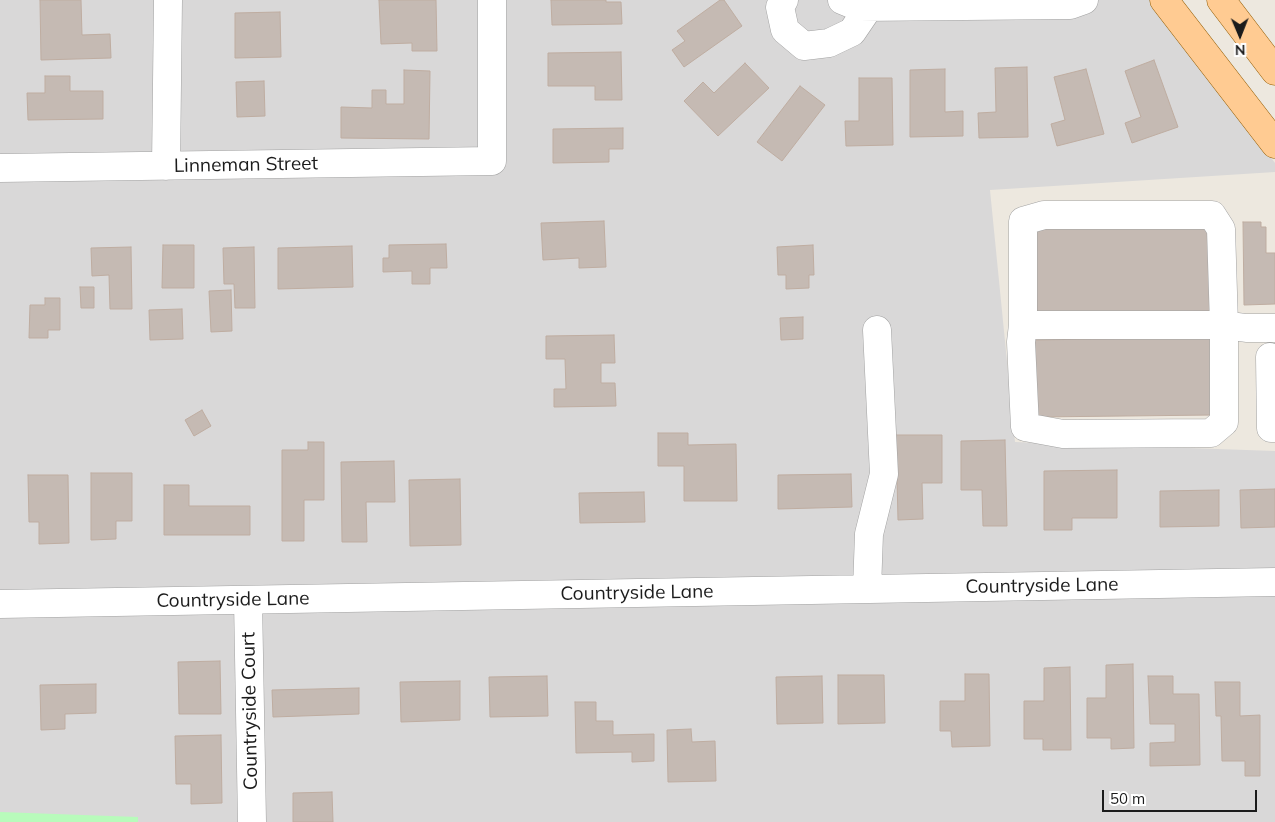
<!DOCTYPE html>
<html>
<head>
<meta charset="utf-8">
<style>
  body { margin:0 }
  #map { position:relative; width:1275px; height:822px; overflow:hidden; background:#ede8df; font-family:Mulish,sans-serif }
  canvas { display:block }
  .north { position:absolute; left:1215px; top:10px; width:50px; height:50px; -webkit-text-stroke:4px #fff; paint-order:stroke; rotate:179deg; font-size:14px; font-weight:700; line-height:20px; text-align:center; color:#1b1b1b }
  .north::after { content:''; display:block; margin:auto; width:18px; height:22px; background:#1b1b1b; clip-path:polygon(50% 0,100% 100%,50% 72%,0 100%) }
  .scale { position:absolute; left:1102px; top:790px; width:155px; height:22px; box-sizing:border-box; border:2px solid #1b1b1b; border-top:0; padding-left:6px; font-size:15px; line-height:18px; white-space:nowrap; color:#1b1b1b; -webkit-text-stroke:4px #fff; paint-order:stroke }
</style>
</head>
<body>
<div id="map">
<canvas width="1275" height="822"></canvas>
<div class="north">N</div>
<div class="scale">50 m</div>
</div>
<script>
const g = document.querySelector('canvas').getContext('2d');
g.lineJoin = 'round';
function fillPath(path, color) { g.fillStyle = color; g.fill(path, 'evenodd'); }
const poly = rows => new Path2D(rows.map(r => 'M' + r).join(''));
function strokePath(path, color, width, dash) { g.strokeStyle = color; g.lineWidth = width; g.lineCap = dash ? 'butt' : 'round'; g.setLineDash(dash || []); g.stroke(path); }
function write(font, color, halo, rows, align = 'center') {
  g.font = font + ' Mulish,sans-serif'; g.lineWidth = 4.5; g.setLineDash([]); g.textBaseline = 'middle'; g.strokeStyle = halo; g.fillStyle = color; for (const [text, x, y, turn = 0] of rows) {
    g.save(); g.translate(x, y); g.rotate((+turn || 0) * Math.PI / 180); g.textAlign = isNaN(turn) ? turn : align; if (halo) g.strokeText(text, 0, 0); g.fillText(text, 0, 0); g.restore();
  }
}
const residential = poly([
  [0,0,1150,0,1275,163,1275,172,990,190,1015,442,1275,451,1275,822,0,822]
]);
const park = poly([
  [0,812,138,817,138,822,0,822]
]);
const building = poly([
  [40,0,81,0,82,35,110,34,111,58,41,60,40,0],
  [379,0,436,0,437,51,412,51,412,43,381,44,379,0],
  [551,0,606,0,606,2,621,2,622,24,552,25,551,0],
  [720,0,724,0,742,26,684,67,672,50,685,41,677,31,720,0],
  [280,12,281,57,235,58,235,13,280,12],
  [621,52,622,100,595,100,595,86,548,86,548,53,621,52],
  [1154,60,1178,127,1132,143,1125,123,1141,117,1125,71,1154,60],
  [745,63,769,88,718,136,684,101,703,82,714,93,745,63],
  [1027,67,1028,137,979,138,978,113,996,112,995,68,1027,67],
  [945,69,945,112,963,111,963,136,910,137,910,70,945,69],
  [1086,69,1104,134,1057,146,1051,124,1065,120,1054,77,1086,69],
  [404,70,430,71,429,139,341,138,341,107,372,108,372,90,386,90,386,104,404,104,404,70],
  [45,76,70,76,70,91,103,91,103,119,28,120,27,93,45,93,45,76],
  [859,78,892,78,893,145,846,146,845,121,859,121,859,78],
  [264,81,265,116,237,117,236,82,264,81],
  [800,86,825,105,782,161,757,142,800,86],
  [623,128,623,149,609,149,609,162,553,163,553,129,623,128],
  [604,221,606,267,579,268,579,258,543,260,541,223,604,221],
  [1243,222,1261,222,1261,227,1266,227,1266,253,1275,253,1275,304,1244,305,1243,222],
  [1212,226,1213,311,1037,314,1035,228,1212,226],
  [446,244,447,268,430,268,430,284,412,284,412,271,383,272,383,258,389,258,389,245,446,244],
  [163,245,194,245,194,288,162,288,163,245],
  [813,245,814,275,809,275,809,288,786,289,786,275,778,275,777,247,813,245],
  [352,246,353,287,278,289,278,248,352,246],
  [131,247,132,309,110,309,109,275,92,276,91,248,131,247],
  [254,247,255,308,235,308,234,284,224,284,223,248,254,247],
  [80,287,94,287,94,308,81,308,80,287],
  [231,290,232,331,211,332,209,291,231,290],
  [45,298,60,298,60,330,48,330,48,338,29,338,30,305,45,305,45,298],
  [182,309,183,339,150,340,149,310,182,309],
  [803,317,803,339,781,340,780,318,803,317],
  [614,335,615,363,601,363,601,383,615,383,616,406,554,407,554,389,566,389,565,359,546,359,546,336,614,335],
  [1213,337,1214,415,1036,417,1035,340,1213,337],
  [202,410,211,426,194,436,185,420,202,410],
  [658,433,688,433,688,445,736,444,737,501,684,501,684,466,658,466,658,433],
  [896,435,942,435,942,483,922,483,923,519,898,520,896,435],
  [1005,440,1007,526,983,526,982,490,961,490,961,441,1005,440],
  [308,442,324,442,324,500,304,500,304,541,282,541,282,450,308,450,308,442],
  [394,461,395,502,366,502,367,542,342,542,341,462,394,461],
  [1117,470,1117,518,1072,518,1072,530,1044,530,1044,471,1117,470],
  [91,473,132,473,132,521,116,521,116,539,91,540,91,473],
  [851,474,852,507,778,509,778,475,851,474],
  [28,475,68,475,69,543,39,544,39,522,29,522,28,475],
  [460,479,461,545,410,546,409,480,460,479],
  [164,485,189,485,189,506,250,506,250,535,164,535,164,485],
  [1275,489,1275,527,1241,528,1240,490,1275,489],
  [1219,490,1219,526,1160,527,1160,491,1219,490],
  [644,492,645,522,580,523,579,493,644,492],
  [220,661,221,714,179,714,178,662,220,661],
  [1133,664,1134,748,1111,749,1111,738,1087,738,1087,698,1106,698,1106,665,1133,664],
  [1070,667,1071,750,1043,750,1043,739,1024,739,1024,701,1044,701,1044,668,1070,667],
  [965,674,989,674,990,746,952,747,951,731,940,731,940,701,965,701,965,674],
  [838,675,884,675,885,723,838,724,838,675],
  [547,676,548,716,490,717,489,677,547,676],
  [822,676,823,723,777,724,776,677,822,676],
  [1148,676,1173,676,1173,694,1199,694,1200,765,1150,766,1150,743,1175,742,1175,724,1150,724,1148,676],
  [460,681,460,720,401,722,400,682,460,681],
  [1215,682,1240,682,1240,716,1260,715,1260,776,1245,776,1245,761,1222,761,1221,716,1216,716,1215,682],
  [96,684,96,713,65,714,65,729,41,730,40,685,96,684],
  [359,688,359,714,273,717,272,690,359,688],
  [575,702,596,702,596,721,613,721,613,735,654,734,654,761,632,762,632,752,576,753,575,702],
  [691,729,692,742,715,741,716,781,668,782,667,730,691,729],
  [221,735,222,803,191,804,191,784,176,784,175,736,221,735],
  [332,792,333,822,293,822,293,793,332,792]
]);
const minor = poly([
  [784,0,780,7,785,30,804,46,829,43,852,32,869,7],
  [842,0,859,7,1070,5,1084,0],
  [166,166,168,0],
  [0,168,492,161,492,0],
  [1044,215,1212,215,1221,229,1224,325,1224,422,1211,433,1063,434,1025,427,1021,342,1023,325,1023,221,1044,215],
  [1023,325,1224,325,1246,328,1275,328],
  [1270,357,1271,428,1275,428],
  [867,589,869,534,884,474,877,330],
  [248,600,252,822],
  [0,604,1275,582]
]);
const major = poly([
  [1164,0,1275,144],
  [1221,0,1275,71]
]);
const streetNames = [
  ["Linneman Street",246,165,-1],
  ["Countryside Lane",1042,586,-1],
  ["Countryside Lane",637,593,-1],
  ["Countryside Lane",233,600,-1],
  ["Countryside Court",250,711,-91]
];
fillPath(residential, '#d9d8d8');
fillPath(park, '#b8fbbb');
fillPath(building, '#c5bab3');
strokePath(building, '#bfada1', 1);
strokePath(minor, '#a2a2a2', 29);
strokePath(major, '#915b00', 29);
strokePath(minor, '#fff', 28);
strokePath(major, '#ffcb92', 28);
write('19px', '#1b1b1b', '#fff', streetNames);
</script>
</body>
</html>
